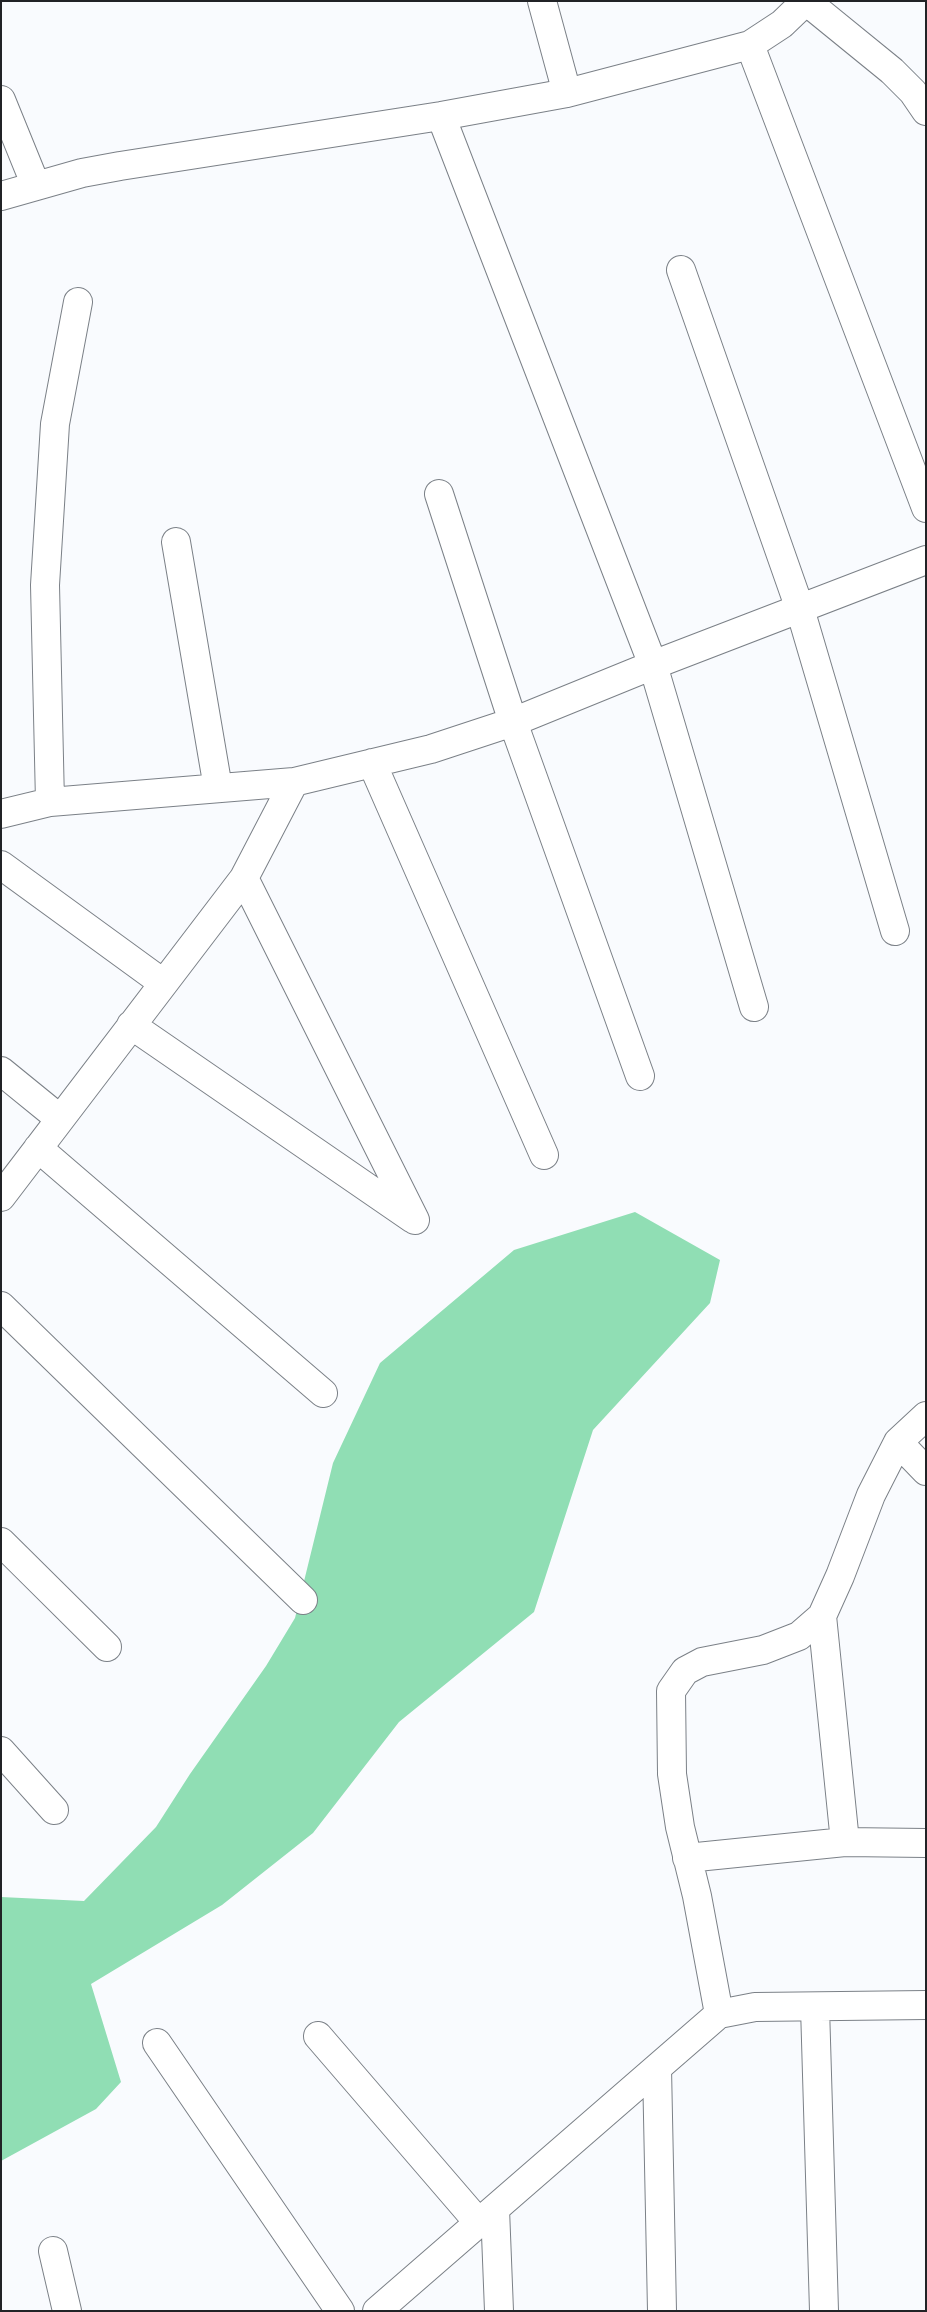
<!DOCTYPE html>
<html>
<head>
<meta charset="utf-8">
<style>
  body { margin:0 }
  #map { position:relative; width:927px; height:2312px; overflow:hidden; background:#f9fbfe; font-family:"Public Sans",sans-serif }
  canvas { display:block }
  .frame { position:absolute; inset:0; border:2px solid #212326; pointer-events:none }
</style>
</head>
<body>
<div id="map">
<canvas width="927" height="2312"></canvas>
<div class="frame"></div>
</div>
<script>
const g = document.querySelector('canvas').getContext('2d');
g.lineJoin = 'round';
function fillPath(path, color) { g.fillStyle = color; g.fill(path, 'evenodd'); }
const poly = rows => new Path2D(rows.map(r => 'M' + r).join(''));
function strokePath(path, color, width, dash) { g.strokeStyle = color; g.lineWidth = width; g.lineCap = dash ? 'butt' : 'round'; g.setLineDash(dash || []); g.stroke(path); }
const green = poly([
  [635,1212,720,1260,710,1303,593,1430,534,1612,399,1722,313,1833,222,1905,91,1984,121,2082,96,2109,1,2161,1,1897,84,1901,156,1827,190,1774,266,1666,295,1618,333,1463,380,1363,514,1250]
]);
const minor = poly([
  [542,1,567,93],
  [806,1,892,71,913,92,926,111],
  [750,45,926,508],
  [1,100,36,186],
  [441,116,653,665,754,1007],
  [1,196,82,173,120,166,441,116,567,93,750,45,782,24,806,1],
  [681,270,800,609,895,931],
  [439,494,513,722,640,1076],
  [176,542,218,788],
  [372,763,544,1155],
  [50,802,45,585,55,424,78,302],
  [1,814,50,802,294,782,431,749,513,722,653,665,926,560],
  [1,865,163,983],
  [244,878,415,1220],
  [131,1025,413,1219],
  [1,1071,60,1119],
  [38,1148,323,1393],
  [1,1197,244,878,294,782],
  [1,1306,303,1600],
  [898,1442,926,1471],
  [1,1542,107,1647],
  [822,1616,845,1842,926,1843],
  [1,1751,54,1810],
  [687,1858,845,1842],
  [815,2007,824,2311],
  [719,2014,697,1896,680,1827,672,1774,671,1691,685,1671,702,1662,763,1650,799,1636,822,1616,840,1576,871,1495,898,1442,926,1416],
  [318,2036,479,2223],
  [157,2043,340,2311],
  [657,2068,662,2311],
  [495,2209,499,2311],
  [53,2251,67,2311],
  [377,2311,719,2014,755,2007,926,2005]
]);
fillPath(green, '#90deb4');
strokePath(minor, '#7b8087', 30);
strokePath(minor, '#fff', 28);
</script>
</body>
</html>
